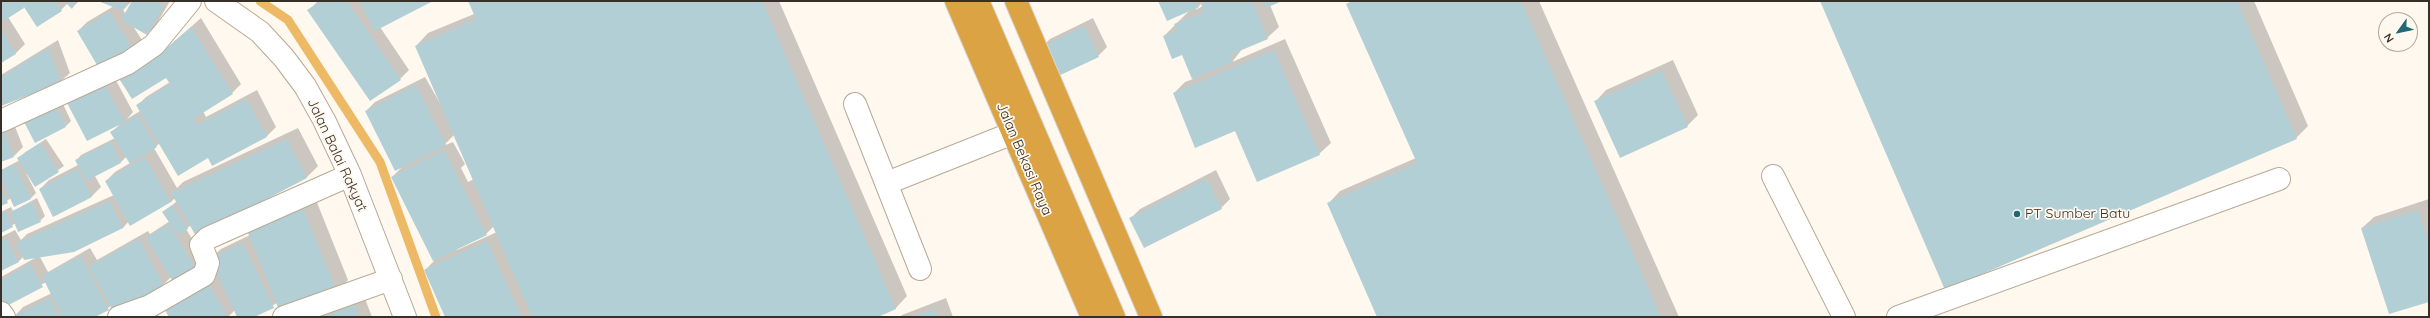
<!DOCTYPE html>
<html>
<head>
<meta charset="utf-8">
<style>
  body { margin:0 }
  #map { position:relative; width:2430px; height:318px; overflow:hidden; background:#fef8ef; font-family:Quicksand,sans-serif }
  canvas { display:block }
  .frame { position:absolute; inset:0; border:2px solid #363028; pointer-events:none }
  .north { position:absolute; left:2378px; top:12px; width:40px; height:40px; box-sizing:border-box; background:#fef8ef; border:1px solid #aea89f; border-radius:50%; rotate:237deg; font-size:11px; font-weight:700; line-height:16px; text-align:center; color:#363028 }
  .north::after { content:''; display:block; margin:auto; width:14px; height:18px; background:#206876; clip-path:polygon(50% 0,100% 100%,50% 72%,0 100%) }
</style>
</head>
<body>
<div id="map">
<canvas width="2430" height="318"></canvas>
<div class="frame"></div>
<div class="north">N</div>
</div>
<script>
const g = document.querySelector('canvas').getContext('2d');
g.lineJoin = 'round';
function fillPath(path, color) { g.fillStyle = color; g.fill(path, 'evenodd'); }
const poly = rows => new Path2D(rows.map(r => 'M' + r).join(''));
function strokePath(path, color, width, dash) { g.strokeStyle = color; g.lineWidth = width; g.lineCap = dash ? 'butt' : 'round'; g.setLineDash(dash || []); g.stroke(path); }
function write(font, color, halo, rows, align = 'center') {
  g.font = font + ' Quicksand,sans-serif'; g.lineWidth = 3.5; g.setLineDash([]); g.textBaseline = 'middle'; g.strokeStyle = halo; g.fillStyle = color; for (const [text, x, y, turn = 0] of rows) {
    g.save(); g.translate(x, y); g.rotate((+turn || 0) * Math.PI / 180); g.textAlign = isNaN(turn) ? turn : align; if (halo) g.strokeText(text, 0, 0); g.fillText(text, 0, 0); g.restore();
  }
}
const shadow = poly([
  [1,1,79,1,72,8,68,3,61,10,25,6,8,17,25,44,16,53,1,62],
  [101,1,132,1,123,10,126,14,133,1,170,1,156,25,147,34,133,26,142,40,133,49,78,31,87,22,114,6],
  [318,1,431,1,380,27,409,70,400,79,309,10],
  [469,1,779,1,907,296,895,309,875,317,446,317,425,270,434,261,392,177,402,167,366,111,375,102,425,77,441,105,416,46,428,33,474,14],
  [454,135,474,179,468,182,461,168,465,164,453,142,443,146],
  [494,226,497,232,457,250,456,248,486,234],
  [1159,1,1279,1,1270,5,1279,27,1267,38,1243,48,1232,62,1285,39,1331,143,1319,154,1236,130,1174,93,1185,82,1193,79,1183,54,1164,36,1190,10],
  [1202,3,1203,6,1195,10],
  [1351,1,1539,1,1679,317,1378,317,1328,204,1340,191,1416,158,1347,4],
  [1821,1,2254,1,2308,126,2296,138],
  [201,18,241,84,232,93,203,111,206,117,257,90,276,127,267,136,213,165,208,156,160,143,154,148,177,188,183,182,298,128,318,166,307,177,196,235,191,225,186,229,206,261,197,271,171,277,163,285,111,306,93,317,14,317,23,307,52,293,46,282,1,307,1,277,35,258,24,256,18,262,1,270,1,237,15,230,21,240,27,234,114,195,106,181,115,172,130,163,126,157,121,162,95,176,101,187,92,196,54,216,40,189,49,180,78,165,76,161,81,155,115,138,112,132,121,123,67,101,112,73,133,112,127,119,140,111,137,106,146,97,170,82,166,76,120,77,164,46,166,49],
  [175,198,177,201,164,212,170,221,150,234,148,231,97,260,90,248,48,272,40,257,123,228,129,221,171,202],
  [1093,18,1107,47,1098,56,1041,48,1050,39],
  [58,40,70,73,60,82,1,105,1,75],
  [1673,60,1698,115,1687,126,1595,102,1606,90],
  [62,102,71,121,66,126,24,120],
  [12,119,23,147,14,156,1,161,1,124],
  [46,139,64,166,36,185,26,173,36,193,31,198,15,206,11,198,1,205,1,181,3,180,1,170,20,160,24,153],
  [1216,170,1230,199,1221,208,1131,218,1140,209],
  [314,195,348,280,337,292,277,303,252,317,238,317,235,310,228,317,170,317,174,298,218,273,211,258,221,249,250,235],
  [37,198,45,216,40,221,16,223,1,232,1,212,11,207,13,211],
  [2429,199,2429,301,2362,228,2374,217],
  [364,296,372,317,308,317],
  [946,298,953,317,900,317,902,315],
  [156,309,159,317,133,317]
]);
const stream = poly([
  [260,1,288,20,380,162,436,317]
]);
const building = poly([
  [1,1,20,1,24,8,2,22],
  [20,1,55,1,62,11,37,27],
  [64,1,76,1,72,9],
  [98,1,127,1,123,11],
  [132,1,155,1,164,6,147,35,121,20],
  [321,1,347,1,401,80,370,101,307,10],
  [359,1,433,1,375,31],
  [468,1,762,1,896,309,878,317,532,317,415,46,476,19],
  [1158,1,1196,1,1199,7,1167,21],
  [1209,1,1252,1,1268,39,1230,55,1233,62,1192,79,1182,55,1172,59,1163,36,1177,30,1174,24,1204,12,1201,4],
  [1263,1,1282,1,1266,8],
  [1353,1,1521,1,1661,317,1377,317,1327,203,1417,163,1346,4],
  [1820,1,2237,1,2297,139,1945,290],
  [110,12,133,50,100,70,77,31],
  [1084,26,1099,57,1054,78,1040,48],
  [191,27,233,94,193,119,197,125,247,99,267,137,212,166,208,158,178,176,136,105,170,84,166,78,132,99,118,77,156,57],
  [1,28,16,54,1,63],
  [49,48,61,83,1,106,1,77],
  [1274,50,1320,155,1257,182,1235,131,1195,148,1173,93],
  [1662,71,1688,127,1620,158,1594,101],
  [103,81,125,122,87,141,66,101],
  [416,85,446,145,395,171,365,111],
  [57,106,66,127,35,143,23,120],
  [138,115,157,147,130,164,110,132],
  [3,127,14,157,1,162,1,128],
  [287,139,307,178,196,236,171,193],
  [111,142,121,163,86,181,75,160],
  [40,143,59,172,35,187,17,158],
  [444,150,487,235,433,261,391,177],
  [145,157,171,202,130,226,105,181],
  [15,164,31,199,14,207,1,178,1,170],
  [77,169,92,197,53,217,39,189],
  [1207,179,1222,209,1144,248,1129,218],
  [1,187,8,203,1,206],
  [109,201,123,228,74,252,24,260,16,243],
  [32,202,41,222,18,232,10,212],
  [172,205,188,229,178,235,162,212],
  [302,206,337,292,281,315,246,228],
  [2418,210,2429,243,2429,302,2389,314,2361,228],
  [5,211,13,227,1,233,1,214],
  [169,224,197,271,175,285,146,238],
  [6,238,19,262,1,271,1,241],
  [139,239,164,286,114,313,89,266],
  [487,241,522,317,445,317,424,270],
  [243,243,274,308,254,317,237,317,210,258],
  [81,256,109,310,95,317,62,317,42,276],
  [30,264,43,287,1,309,1,280],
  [208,282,228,317,169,317,163,307],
  [50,298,58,317,13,317,13,316],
  [355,305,359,317,322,317],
  [934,309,938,317,913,317]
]);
const minor = poly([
  [216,1,260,32,284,58,305,86,324,120,350,175,405,317],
  [855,104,920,269],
  [1,121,128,63,154,45,190,1],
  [1773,176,1844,317],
  [887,183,1013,133],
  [1,313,4,317],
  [119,317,150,306,204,275,208,263,201,245,208,238,350,175],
  [284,317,391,279],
  [1898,317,2279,179]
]);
const highway = poly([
  [956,1,1092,317],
  [978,1,1114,317],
  [1016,1,1151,317]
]);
const markers = [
  [2017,214,4,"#206876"]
];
const streetNames = [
  ["Jalan Balai Rakyat",337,155,65],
  ["Jalan Bekasi Raya",1024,159,67]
];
const poiNames = [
  ["PT Sumber Batu",2025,214]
];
fillPath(shadow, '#0003');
strokePath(stream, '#edb965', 9);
fillPath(building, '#b2cfd6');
strokePath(minor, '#b8a995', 24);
strokePath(highway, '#d7d6d4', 24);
strokePath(minor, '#fff', 22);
strokePath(highway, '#dca344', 22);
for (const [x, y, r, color] of markers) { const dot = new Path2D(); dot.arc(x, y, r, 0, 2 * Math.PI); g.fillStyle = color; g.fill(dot); strokePath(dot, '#fef8ef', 1.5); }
write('14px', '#363028', '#fef8ef', streetNames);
write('14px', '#363028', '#fef8ef', poiNames, 'left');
</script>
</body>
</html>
